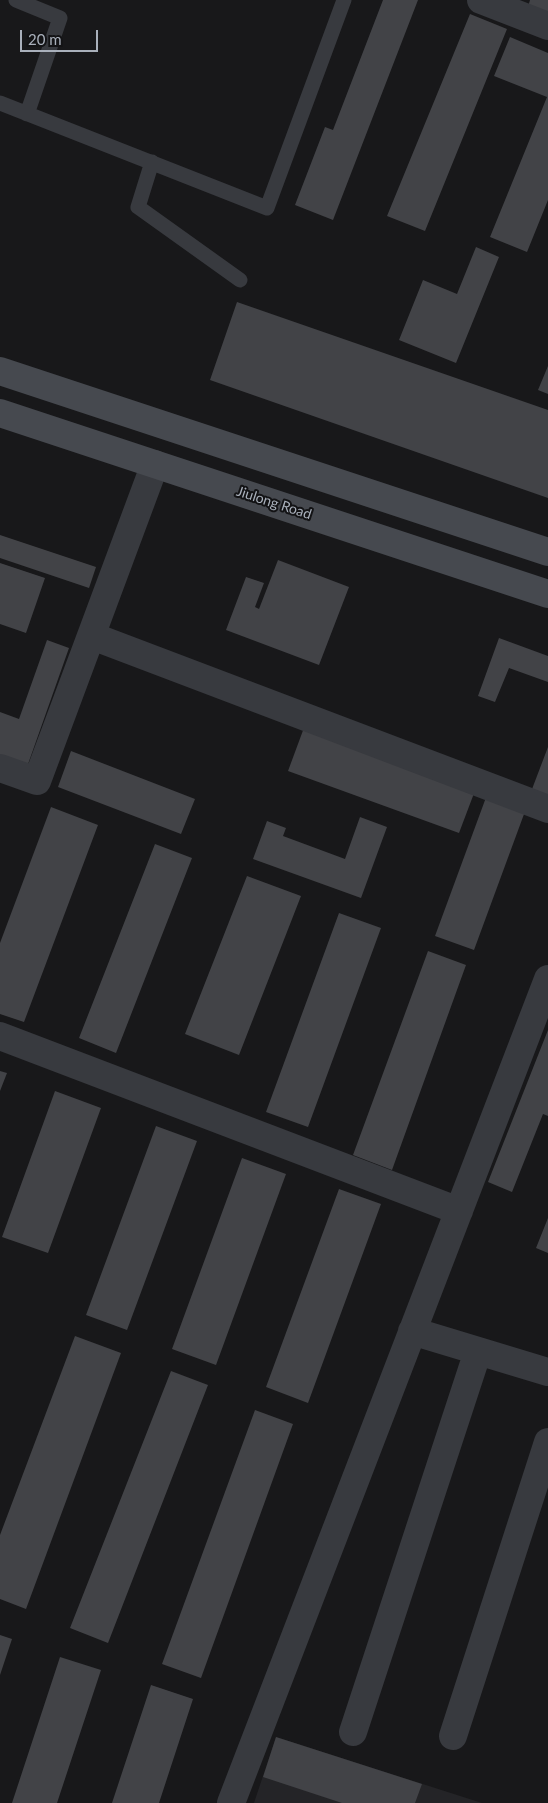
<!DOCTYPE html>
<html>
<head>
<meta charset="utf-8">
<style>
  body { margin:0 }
  #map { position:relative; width:548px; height:1803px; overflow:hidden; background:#18181a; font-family:Lato,sans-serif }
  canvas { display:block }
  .scale { position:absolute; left:20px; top:30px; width:78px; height:22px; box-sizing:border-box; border:2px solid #a9b0bb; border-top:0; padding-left:6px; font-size:15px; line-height:18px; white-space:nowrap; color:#a9b0bb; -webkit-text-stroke:4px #131315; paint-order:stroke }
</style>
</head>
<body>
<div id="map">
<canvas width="548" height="1803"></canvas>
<div class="scale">20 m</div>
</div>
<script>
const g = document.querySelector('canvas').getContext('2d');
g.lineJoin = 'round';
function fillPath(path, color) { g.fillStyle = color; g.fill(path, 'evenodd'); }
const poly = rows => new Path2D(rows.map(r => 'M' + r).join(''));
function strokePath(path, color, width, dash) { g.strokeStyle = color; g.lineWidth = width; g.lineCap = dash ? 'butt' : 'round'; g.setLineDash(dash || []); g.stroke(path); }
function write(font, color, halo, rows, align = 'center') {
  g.font = font + ' Lato,sans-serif'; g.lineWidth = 4; g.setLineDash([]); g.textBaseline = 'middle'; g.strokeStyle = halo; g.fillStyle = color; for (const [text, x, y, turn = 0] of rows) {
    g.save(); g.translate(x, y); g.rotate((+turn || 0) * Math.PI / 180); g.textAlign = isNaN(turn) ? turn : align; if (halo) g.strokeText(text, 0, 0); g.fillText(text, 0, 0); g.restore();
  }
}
const built = poly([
  [276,1737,482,1803,254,1803]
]);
const building = poly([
  [383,0,418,0,333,220,295,205,325,127,333,130],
  [530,0,548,0,548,14,528,7],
  [470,14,507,29,425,231,387,216],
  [510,37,548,53,548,200,527,252,490,237,547,97,494,76],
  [476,247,499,257,456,363,399,340,423,280,457,294],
  [237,302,548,410,548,498,210,380],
  [548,366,548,394,538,390],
  [0,535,96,567,89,588,0,558],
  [278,560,349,587,319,665,226,630,246,577,264,583,255,607,259,609],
  [0,563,45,578,26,633,0,624],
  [499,638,548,656,548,682,509,668,495,702,478,696],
  [47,640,69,648,27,767,0,758,0,712,19,719],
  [305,725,476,788,459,833,288,771],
  [548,747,548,804,529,797],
  [71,751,195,799,181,834,58,787],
  [488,792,527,806,474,950,435,936],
  [51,807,98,825,24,1022,0,1014,0,943],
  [360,817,387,827,361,898,253,859,267,821,286,828,283,836,345,859],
  [155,844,192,858,116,1053,79,1038],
  [247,876,301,896,239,1055,185,1034],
  [339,913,381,928,308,1127,266,1112],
  [428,951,466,965,392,1170,353,1155],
  [548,1030,548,1116,543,1114,512,1192,488,1182],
  [0,1071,7,1073,0,1091],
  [55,1091,101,1108,48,1253,2,1237],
  [156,1126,197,1141,127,1330,86,1315],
  [242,1158,286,1174,216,1365,172,1349],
  [339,1189,381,1204,308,1403,266,1387],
  [548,1218,548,1253,536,1248],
  [75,1336,121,1353,26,1609,0,1599,0,1535],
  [171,1371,208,1385,108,1643,70,1628],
  [255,1410,293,1424,201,1678,162,1664],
  [0,1635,12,1639,0,1675],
  [60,1657,101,1670,57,1803,12,1803],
  [151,1685,193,1699,159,1803,112,1803],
  [276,1737,422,1784,415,1803,342,1803,263,1777]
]);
const service = poly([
  [16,0,60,18,27,114],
  [0,103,267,208,344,0],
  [152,162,138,207,240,280]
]);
const minor = poly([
  [481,0,548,26],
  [92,636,548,809],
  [0,768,37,781,155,464],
  [0,1036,459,1211],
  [412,1331,548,1372],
  [353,1732,478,1351],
  [453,1736,548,1442],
  [231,1803,548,979]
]);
const secondary = poly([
  [0,371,548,552],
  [0,413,548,594]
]);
const streetNames = [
  ["Jiulong Road",274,503,18]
];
fillPath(built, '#242427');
fillPath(building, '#424347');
strokePath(service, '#383a3f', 15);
strokePath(minor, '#383a3f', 28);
strokePath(secondary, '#46494f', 28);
write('14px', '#a9b0bb', '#131315', streetNames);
</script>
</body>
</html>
